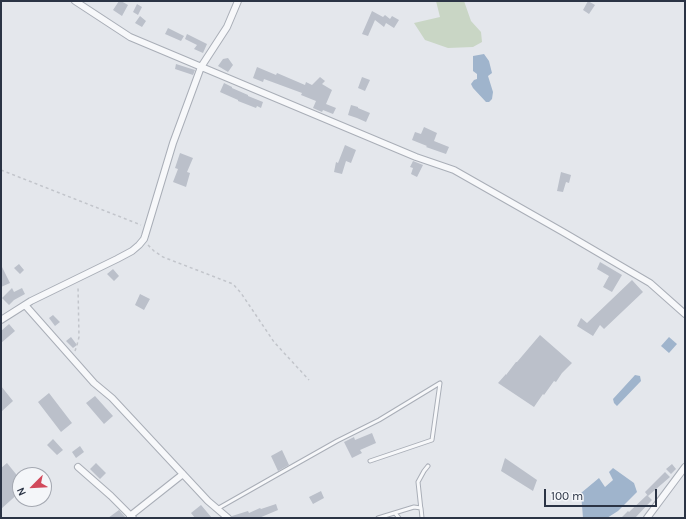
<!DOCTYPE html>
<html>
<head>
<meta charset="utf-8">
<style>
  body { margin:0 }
  #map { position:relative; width:686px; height:519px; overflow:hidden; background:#e4e7ec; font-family:Karla,sans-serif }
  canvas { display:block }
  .frame { position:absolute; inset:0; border:2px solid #2b3445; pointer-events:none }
  .north { position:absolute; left:12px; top:467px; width:40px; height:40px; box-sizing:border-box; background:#f4f6f9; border:1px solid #a4a8b1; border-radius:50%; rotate:246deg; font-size:11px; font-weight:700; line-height:16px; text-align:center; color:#2b3445 }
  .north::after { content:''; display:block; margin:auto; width:14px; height:18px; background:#d1495b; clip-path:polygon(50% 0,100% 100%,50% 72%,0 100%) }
  .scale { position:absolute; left:544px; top:489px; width:113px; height:18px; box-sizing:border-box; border:2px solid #2b3445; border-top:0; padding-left:5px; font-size:12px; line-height:14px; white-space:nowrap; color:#2b3445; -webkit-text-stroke:3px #f4f6f9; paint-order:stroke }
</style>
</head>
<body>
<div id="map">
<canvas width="686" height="519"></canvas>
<div class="frame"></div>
<div class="north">N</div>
<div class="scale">100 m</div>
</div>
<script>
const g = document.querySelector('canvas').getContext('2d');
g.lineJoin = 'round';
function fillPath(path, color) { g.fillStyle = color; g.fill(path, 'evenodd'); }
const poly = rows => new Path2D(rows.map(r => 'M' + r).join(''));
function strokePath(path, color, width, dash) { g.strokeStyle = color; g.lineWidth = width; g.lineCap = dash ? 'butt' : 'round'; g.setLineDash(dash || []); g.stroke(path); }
const green = poly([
  [436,1,464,1,471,21,481,32,482,42,473,47,448,48,425,40,414,23,440,17]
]);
const water = poly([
  [484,54,489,61,492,73,488,76,493,92,492,99,489,102,486,102,473,88,471,84,474,80,477,79,477,74,473,71,473,56],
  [669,337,677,344,669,353,661,346],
  [635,375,640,376,641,381,617,406,614,403,613,399],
  [613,468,634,483,637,492,618,511,607,518,583,518,581,493,599,478,605,487,613,480,609,472]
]);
const building = poly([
  [119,1,121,1,128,5,122,16,113,10],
  [588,1,595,5,589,14,583,10],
  [137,4,142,7,138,15,133,12],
  [372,11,383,17,385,15,390,19,392,16,399,20,394,28,386,23,384,27,375,20,368,36,362,34],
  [140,16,146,21,142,27,135,23],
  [168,28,184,36,181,41,165,34],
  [187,34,207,44,203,53,194,49,197,45,185,39],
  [228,58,233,65,228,72,218,66,223,59],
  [176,64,195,70,193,75,175,69],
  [257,67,276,75,277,73,305,85,306,82,312,85,320,77,325,81,322,84,332,90,326,104,336,108,333,114,323,110,322,112,313,108,316,101,301,95,302,93,264,79,263,82,253,78],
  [362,77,370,80,365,91,358,88],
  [224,83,232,87,232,88,248,95,248,96,263,102,261,108,257,106,256,108,238,101,238,100,220,92],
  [351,105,358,107,358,108,370,113,366,122,357,118,348,115],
  [424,127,437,133,434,141,449,147,446,154,426,147,427,146,412,140,415,132,421,134],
  [345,145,356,150,351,163,346,161,342,174,334,172,336,162,338,163],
  [180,153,193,158,187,172,190,173,186,187,173,182,178,169,175,168],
  [413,161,423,165,417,177,411,174,413,168,410,167],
  [561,172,571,175,569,183,566,182,563,192,557,191],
  [600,262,622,275,612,292,603,287,609,276,597,269],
  [19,264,24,270,20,274,14,268],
  [1,265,10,283,1,287],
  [113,269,119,276,114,281,107,274],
  [632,280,643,292,604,329,600,325,593,336,577,326,581,318,587,323],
  [12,288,14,292,22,288,25,294,14,300,9,305,2,298],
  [140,294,150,299,144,310,135,305],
  [53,315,60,322,55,326,49,318],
  [9,324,15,331,1,343,1,331],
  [540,335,572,363,562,373,556,382,554,381,544,395,543,394,534,407,498,383,506,374,506,375,516,362,517,362],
  [71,337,77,345,73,348,66,341],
  [1,386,13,401,1,412],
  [49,393,72,423,61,432,38,402],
  [95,396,113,416,104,424,86,403],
  [372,433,376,443,360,450,362,453,352,458,344,442,354,437,355,440],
  [53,439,63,450,57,455,47,445],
  [80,446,84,452,76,458,72,452],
  [282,450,289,465,278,471,271,456],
  [505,458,537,480,533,491,501,471],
  [7,463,20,479,20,492,1,509,1,468],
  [96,463,106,473,100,479,90,469],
  [672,464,676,469,671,474,666,469],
  [665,472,670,477,648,496,645,492],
  [321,491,324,498,313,504,309,497],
  [647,495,652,500,635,518,621,518,628,511,629,512],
  [276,504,278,510,259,518,232,518,232,516,248,511,249,513,260,508,261,509],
  [201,505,212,518,195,518,191,513],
  [119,510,126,518,108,518]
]);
const path = poly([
  [1,170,141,225],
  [148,245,154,251,163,257,233,284,241,293,274,342,309,380],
  [75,351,77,345,79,337,78,286]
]);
const service = poly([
  [217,509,275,476,337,441,379,420,440,383,432,440,370,461],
  [421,510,418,482,424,471,428,466],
  [395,513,399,518],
  [378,518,414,507,421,508,422,518]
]);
const minor = poly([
  [75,1,130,37,416,157,454,170,563,232,650,283,685,314],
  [25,305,94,383,112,398,208,501,228,518],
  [1,320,31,301,117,259,132,251,139,245,144,239,145,236,173,143,201,67,227,27,238,1],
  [78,467,111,496,133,518],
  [130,516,183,474],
  [647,518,685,467]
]);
fillPath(green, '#c9d6c5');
fillPath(water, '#9fb4cc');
fillPath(building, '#bbc0ca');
strokePath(service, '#a9aeb7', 5);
strokePath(minor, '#a9aeb7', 8);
strokePath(path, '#c2c5cb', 1.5, [3, 3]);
strokePath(service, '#f7f8fa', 3);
strokePath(minor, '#f7f8fa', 6);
</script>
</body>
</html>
